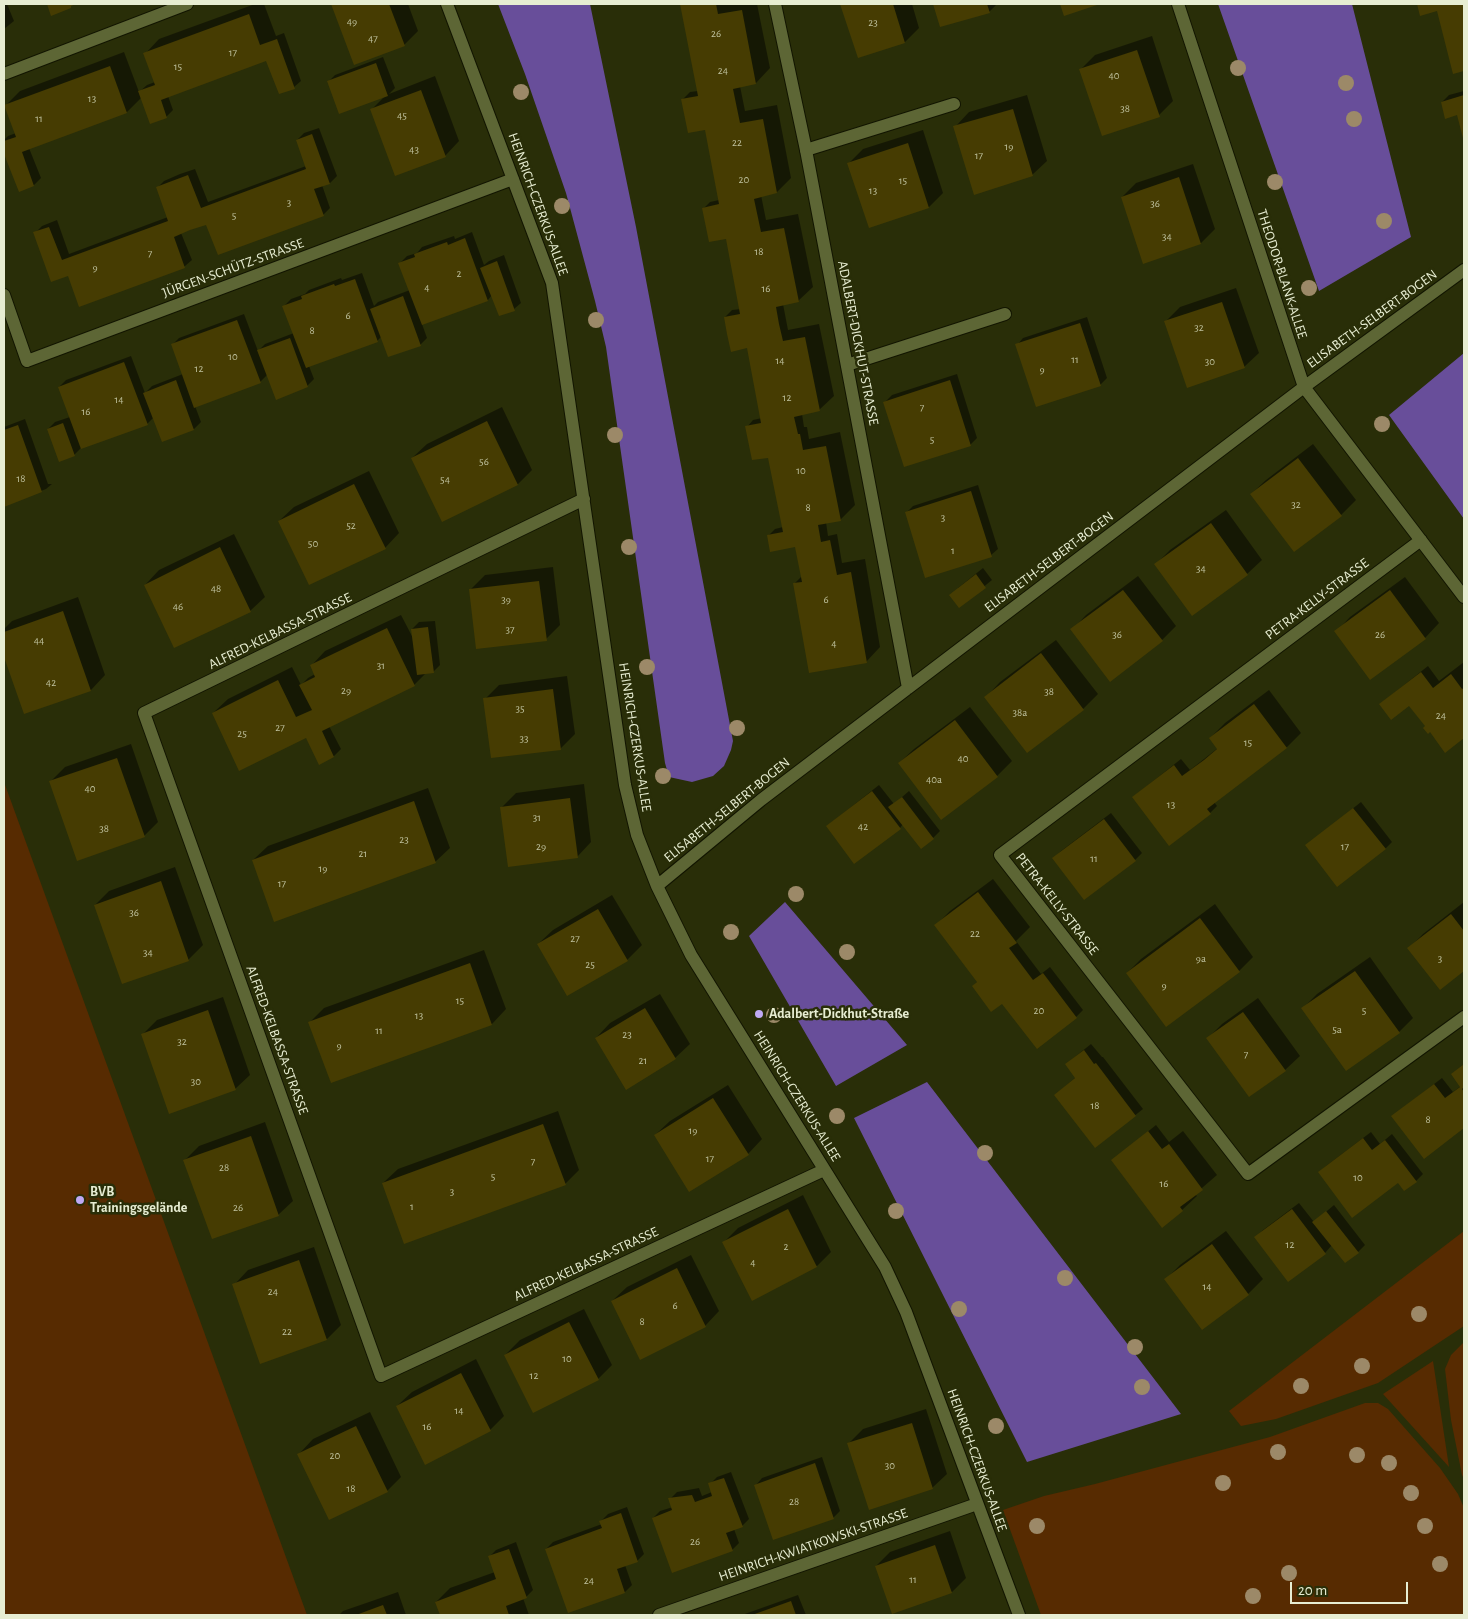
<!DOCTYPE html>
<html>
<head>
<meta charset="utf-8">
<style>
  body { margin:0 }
  #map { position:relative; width:1468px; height:1619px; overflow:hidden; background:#292e08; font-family:"Alegreya Sans",sans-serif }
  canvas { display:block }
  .frame { position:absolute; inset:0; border:5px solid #e7edd2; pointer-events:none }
  .scale { position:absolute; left:1290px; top:1582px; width:118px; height:22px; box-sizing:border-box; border:2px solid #e7edd2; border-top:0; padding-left:6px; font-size:15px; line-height:18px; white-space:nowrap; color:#e7edd2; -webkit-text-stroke:4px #292e08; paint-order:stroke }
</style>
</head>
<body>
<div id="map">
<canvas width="1468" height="1619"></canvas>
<div class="frame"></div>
<div class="scale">20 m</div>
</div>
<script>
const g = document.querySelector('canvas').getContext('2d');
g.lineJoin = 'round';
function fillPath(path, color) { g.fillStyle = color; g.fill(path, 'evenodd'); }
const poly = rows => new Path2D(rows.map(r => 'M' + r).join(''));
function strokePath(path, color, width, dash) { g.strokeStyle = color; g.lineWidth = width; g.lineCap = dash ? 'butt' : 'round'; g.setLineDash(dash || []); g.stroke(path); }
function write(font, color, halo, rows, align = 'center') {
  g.font = font + ' "Alegreya Sans",sans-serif'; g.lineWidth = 5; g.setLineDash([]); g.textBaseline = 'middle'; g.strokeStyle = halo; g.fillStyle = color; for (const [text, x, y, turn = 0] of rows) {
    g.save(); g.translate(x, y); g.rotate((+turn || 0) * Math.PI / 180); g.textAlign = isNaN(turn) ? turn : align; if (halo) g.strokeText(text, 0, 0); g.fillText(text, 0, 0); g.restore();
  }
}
const green = poly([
  [4,782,307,1615,4,1615],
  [1464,1231,1464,1326,1378,1383,1276,1419,1241,1426,1229,1411],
  [1464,1342,1464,1479,1462,1475,1451,1420,1445,1369,1451,1355],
  [1433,1361,1449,1467,1383,1394],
  [1365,1403,1378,1403,1388,1409,1440,1468,1458,1494,1464,1508,1464,1615,1041,1615,1003,1510,1044,1496,1095,1484,1270,1437]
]);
const water = poly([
  [498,4,590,4,636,227,733,741,731,750,724,766,713,776,692,782,669,777,665,763,606,347,595,301,566,193,525,74],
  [1218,4,1352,4,1411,237,1319,291],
  [1464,353,1464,519,1389,415],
  [785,902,907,1045,836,1086,749,936],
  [927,1082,1181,1414,1027,1462,854,1118]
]);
const shadow = poly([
  [4,4,7,4,14,21,4,29],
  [255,4,264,4,276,36,284,33,301,81,294,87,267,59,168,96,173,110,166,117,142,97,127,112,29,148,41,178,34,185,19,190,4,150,4,140,8,136,16,133,6,105,20,91,124,52,139,92,147,85,155,82,145,54,159,39],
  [333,4,408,4,418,31,404,45,355,64],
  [681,4,757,4,770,68,756,83,740,86,745,111,777,105,791,178,777,192,761,195,766,220,798,214,813,287,798,301,783,304,788,330,819,324,834,396,819,410,802,414,804,427,807,427,809,439,840,432,855,505,840,520,826,522,828,536,837,534,842,563,865,559,880,647,866,662,794,584,802,576,796,546,768,536,775,529,783,527,770,458,747,427,753,420,762,418,749,349,725,317,732,310,741,309,727,238,703,209,710,202,719,200,706,131,683,99,690,92,698,91],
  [841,4,912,4,919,28,905,42,858,56],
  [934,4,995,4,996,5,989,12,941,26],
  [1418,4,1464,4,1464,70,1454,72,1438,10,1421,14],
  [1152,36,1173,101,1159,115,1081,69,1095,55],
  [383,57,395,88,389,94,435,76,459,141,445,156,372,109,385,96,328,82,335,75],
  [1464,91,1464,139,1458,114,1442,102,1449,95],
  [1027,95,1047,161,1032,175,955,127,969,112],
  [319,128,337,176,330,183,322,185,330,208,323,215,207,223,181,233,192,260,185,266,80,306,68,274,35,233,42,226,57,220,69,254,168,217,157,188,164,181,180,174,195,169,208,202,306,166,297,140,304,133],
  [923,130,943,193,929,207,870,226,849,163,863,149],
  [1193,164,1215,229,1201,243,1144,262,1122,197,1136,183],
  [472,232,484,265,489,261,504,255,521,303,514,309,492,295,488,300,422,324,427,338,420,345,382,336,377,341,309,366,314,379,307,386,267,375,260,382,195,406,201,422,194,429,163,440,154,417,147,424,81,448,74,455,48,429,55,422,70,417,59,387,66,380,131,356,145,393,152,386,183,374,172,345,179,338,244,314,258,351,265,344,294,333,284,306,291,299,305,294,309,290,341,278,342,280,362,273,374,306,378,302,410,290,400,263,407,256,417,253,422,247,454,236,455,239],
  [1236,288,1259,353,1244,367,1166,321,1180,307],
  [1087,317,1107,378,1100,385,1017,345,1023,338],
  [957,374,977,438,970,445,885,402,892,395],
  [502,407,532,470,518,484,442,520,412,458,427,444],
  [25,419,48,484,52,484,46,489,4,505,4,427],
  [1313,444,1356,500,1341,515,1294,550,1251,494,1266,480],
  [369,471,399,533,385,548,279,521,294,507],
  [978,485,998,549,991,555,906,513,913,506],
  [1226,510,1262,560,1247,574,1192,614,1156,564,1170,550],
  [234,534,265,597,250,611,145,585,159,570],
  [553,567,560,625,546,639,470,590,485,575],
  [983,568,992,580,960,606,958,588],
  [1138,576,1176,626,1162,640,1072,630,1086,615],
  [1405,577,1439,623,1425,638,1371,678,1336,632,1350,617],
  [78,597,105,675,91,690,25,713,4,653,4,629,12,621],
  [401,615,413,638,412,629,419,622,435,621,440,665,433,672,426,673,414,685,329,726,341,749,334,756,319,763,306,737,213,713,228,699,292,667,301,685,308,678,315,674,311,666,325,651],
  [1056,640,1098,694,1083,709,1027,751,986,697,1000,682],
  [1464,662,1464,736,1445,751,1426,726,1416,702,1380,704,1428,666,1439,681],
  [567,676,575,734,560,749,485,699,499,685],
  [1269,690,1301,733,1287,747,1214,802,1217,806,1210,813,1133,797,1181,759,1190,770,1218,748,1210,738,1225,723],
  [970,707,1012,761,997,776,941,818,899,763,914,749],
  [131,744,158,822,144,836,51,781,65,767],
  [584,784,591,842,577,857,501,808,516,793],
  [879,785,894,804,909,791,940,831,933,838,903,824,900,828,827,826],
  [428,788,450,848,435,862,253,860,268,846],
  [1361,802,1392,842,1385,849,1307,845],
  [1111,813,1142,853,1135,860,1054,858,1061,851],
  [175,867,203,945,188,960,95,905,109,891],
  [993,879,1030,927,1016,941,1041,974,1050,967,1083,1010,1076,1017,973,986,978,981,936,925,950,911],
  [612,895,642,945,627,960,568,994,538,944,553,930],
  [1464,902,1464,969,1440,988,1409,948,1423,934],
  [1215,904,1253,957,1239,971,1127,973,1141,959],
  [484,950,506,1009,492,1024,331,1082,310,1022,324,1008],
  [1370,957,1413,1018,1399,1032,1303,1008,1317,994],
  [660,994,690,1044,675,1058,596,1038,610,1023],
  [223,997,250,1075,235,1089,142,1035,157,1020],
  [1258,998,1300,1056,1285,1070,1250,1096,1208,1038,1222,1024],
  [1091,1044,1102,1057,1103,1057,1143,1109,1095,1147,1055,1095,1076,1077,1066,1064],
  [1464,1064,1464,1127,1424,1157,1400,1110,1442,1078,1453,1092,1461,1086,1452,1074],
  [728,1085,762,1139,748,1154,655,1135,670,1121],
  [558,1111,579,1170,565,1184,383,1183,398,1169],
  [265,1122,293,1201,278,1215,185,1160,199,1146],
  [1156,1125,1169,1142,1183,1131,1217,1175,1195,1194,1197,1196,1182,1210,1113,1160],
  [1371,1132,1380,1144,1392,1134,1423,1174,1416,1181,1398,1181,1319,1172,1326,1166],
  [803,1195,831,1252,817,1266,724,1242,738,1228],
  [1299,1203,1314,1222,1334,1205,1365,1245,1358,1252,1332,1245,1325,1253,1256,1237,1263,1230],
  [1226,1231,1263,1279,1248,1294,1202,1328,1166,1279,1180,1265],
  [314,1247,341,1325,327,1339,261,1363,234,1285,248,1270],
  [691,1255,719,1311,705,1326,612,1301,627,1287],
  [584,1309,612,1365,598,1379,505,1355,520,1340],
  [476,1359,504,1416,490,1430,397,1406,412,1392],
  [926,1409,947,1474,932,1488,849,1443,863,1429],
  [370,1412,401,1477,387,1491,299,1454,313,1439],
  [822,1457,840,1511,833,1518,756,1485,762,1478],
  [731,1472,749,1519,742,1526,734,1529,739,1543,732,1550,653,1518,660,1511,673,1507,670,1499,677,1492,699,1488,702,1496,712,1492,710,1484,717,1477],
  [627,1507,644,1554,637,1561,625,1565,632,1585,625,1592,569,1611,546,1549,553,1542,602,1524,601,1521,608,1514],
  [950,1531,966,1578,952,1592,876,1566,890,1552],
  [516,1542,533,1590,526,1597,523,1598,529,1615,441,1615,436,1602,450,1588,495,1572,489,1557,496,1550],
  [398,1592,406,1615,339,1615,343,1611],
  [798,1595,806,1615,742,1615]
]);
const building = poly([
  [47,4,76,4,71,6,71,8,51,16],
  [331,4,389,4,405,46,354,65],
  [680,4,716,4,718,14,742,10,756,84,733,89,740,123,763,119,777,193,754,199,761,232,784,228,799,302,776,307,779,324,783,341,805,337,820,411,794,417,798,434,800,434,803,450,826,446,841,521,818,525,821,542,830,540,837,575,851,572,867,663,809,673,793,583,802,582,795,547,770,552,767,535,783,532,768,458,752,460,745,426,761,423,747,348,731,352,727,334,724,317,740,314,726,239,709,242,702,208,719,204,705,130,688,133,681,99,698,96],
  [840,4,893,4,905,43,858,58],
  [933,4,987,4,990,13,940,27],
  [1060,4,1100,4,1064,16],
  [1417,4,1464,4,1464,71,1453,74,1437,11,1420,16],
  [249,14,260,45,277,39,295,89,279,94,266,61,161,100,167,118,150,124,138,91,155,85,143,53],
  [1137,50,1160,117,1102,136,1079,69],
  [376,63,388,96,339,114,327,81],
  [110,66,127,113,22,152,34,186,19,192,4,154,4,141,16,137,4,105],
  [421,90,446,157,395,176,370,109],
  [1464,95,1464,142,1457,115,1445,119,1441,102],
  [1013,109,1033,176,974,195,953,126],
  [312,134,330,184,314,189,324,216,218,255,206,225,190,230,174,237,185,268,79,307,68,276,51,282,33,232,49,227,62,260,168,221,156,187,188,175,201,208,306,169,296,140],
  [908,143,929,208,869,228,847,163],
  [1179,177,1201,244,1143,264,1121,197],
  [465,238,488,301,422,325,398,263,415,257,414,254,447,242,448,245],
  [497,261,515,311,499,316,480,268],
  [355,279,378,342,306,368,282,306,302,299,301,296,334,284,335,286],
  [403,296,421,346,388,357,370,309],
  [1222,302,1245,368,1187,388,1164,321],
  [237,320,261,383,194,408,171,344],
  [1080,323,1101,386,1036,407,1015,344],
  [290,338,308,387,276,400,257,350],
  [124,362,148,425,81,449,58,387],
  [176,380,194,430,162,442,143,393],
  [950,380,971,446,904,467,883,402],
  [487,421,518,485,442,522,411,458],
  [63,423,75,456,59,462,47,429],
  [18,425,42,492,4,507,4,430],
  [1298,458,1342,516,1294,552,1250,494],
  [354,484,386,549,309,585,278,521],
  [971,491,992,557,925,578,905,512],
  [1211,523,1248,575,1192,616,1154,564],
  [220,547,251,612,174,648,144,585],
  [976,574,986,588,959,608,949,595],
  [539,581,547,641,476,649,469,589],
  [1123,590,1163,641,1110,682,1070,629],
  [1390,590,1426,639,1370,680,1334,631],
  [63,611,91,691,24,714,4,657,4,632],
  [428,627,434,673,417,675,411,629],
  [387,628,415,686,322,731,334,757,319,765,306,738,239,771,212,713,278,680,296,717,312,710,299,685,315,677,310,665],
  [1041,653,1084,710,1027,753,984,697],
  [1421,672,1433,688,1451,674,1462,689,1464,688,1464,738,1445,753,1430,732,1428,734,1423,728,1425,726,1409,706,1391,720,1379,704],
  [553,689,561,750,491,758,483,698],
  [1254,704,1287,748,1207,809,1211,814,1169,846,1132,797,1174,765,1182,776,1204,760,1217,749,1209,738],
  [955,720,998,777,941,820,898,763],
  [117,758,145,837,77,861,49,781],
  [872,791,901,829,854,864,826,826],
  [902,797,934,839,921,849,888,807],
  [570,798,578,858,508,867,500,807],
  [414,801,436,863,274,922,252,860],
  [1353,808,1386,849,1337,887,1305,845],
  [1104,819,1136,861,1084,900,1052,858],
  [161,881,189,961,122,984,94,905],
  [978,892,1017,943,1009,948,1033,980,1043,973,1077,1018,1037,1049,1002,1004,991,1012,972,986,977,982,934,925],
  [598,909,628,961,567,996,537,944],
  [1451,914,1464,931,1464,971,1440,990,1407,948],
  [1200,918,1240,972,1166,1027,1126,973],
  [470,963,492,1025,331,1083,308,1022],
  [1355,971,1400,1033,1346,1071,1301,1008],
  [645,1008,676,1059,626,1090,595,1038],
  [208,1010,236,1090,169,1114,141,1034],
  [1243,1012,1286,1071,1249,1097,1206,1038],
  [1084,1050,1094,1064,1096,1063,1136,1116,1095,1148,1054,1095,1075,1078,1065,1064],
  [1464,1064,1464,1087,1462,1089,1464,1092,1464,1128,1424,1159,1391,1116,1434,1084,1445,1098,1460,1087,1451,1074],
  [713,1098,749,1155,689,1192,654,1135],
  [543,1124,566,1185,404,1244,382,1183],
  [1148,1131,1162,1149,1169,1144,1203,1190,1180,1207,1183,1211,1162,1228,1111,1160],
  [251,1136,279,1216,212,1239,183,1160],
  [1363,1138,1372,1150,1385,1140,1417,1182,1404,1191,1398,1183,1352,1218,1318,1172],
  [788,1209,817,1267,752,1301,722,1242],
  [1292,1209,1326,1254,1288,1282,1254,1237],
  [1326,1211,1359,1253,1345,1263,1312,1222],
  [1212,1244,1249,1295,1202,1330,1164,1279],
  [299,1260,327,1340,260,1364,232,1284],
  [677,1268,706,1327,640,1360,611,1301],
  [569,1322,599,1380,533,1413,504,1355],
  [461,1373,491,1431,425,1465,396,1406],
  [912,1423,933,1489,869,1510,847,1443],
  [356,1426,388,1492,329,1520,297,1454],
  [815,1463,834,1519,773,1540,754,1485],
  [724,1478,743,1527,726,1533,733,1551,672,1573,652,1518,672,1510,668,1498,692,1495,695,1502,712,1496,708,1483],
  [621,1513,638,1562,617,1569,625,1593,568,1613,545,1549,602,1528,599,1521],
  [935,1545,952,1593,892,1614,875,1566],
  [509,1549,527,1598,506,1606,509,1615,440,1615,435,1602,496,1579,488,1556],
  [791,1601,796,1615,752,1615],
  [383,1605,387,1615,356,1615]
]);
const service = poly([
  [806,150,954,104],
  [847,365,1005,314]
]);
const minor = poly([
  [447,4,552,283,625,785,637,835,657,886,691,955,885,1267,906,1312,1019,1615],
  [775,4,806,150,908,688],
  [1178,4,1304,387,1464,597],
  [4,74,187,4],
  [4,295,27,361,513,179],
  [584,499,144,713,381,1376,824,1170],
  [1421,540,1000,855,1248,1174,1464,1017],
  [657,886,761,800,1304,387,1464,270],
  [659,1615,977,1504]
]);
const trees = [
  [1238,68],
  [1346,83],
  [521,92],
  [1354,119],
  [1275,182],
  [562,206],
  [1384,221],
  [1309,288],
  [596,320],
  [1382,424],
  [615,435],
  [629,547],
  [647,667],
  [737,728],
  [663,776],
  [796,894],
  [731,932],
  [847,952],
  [774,1015],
  [837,1116],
  [985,1153],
  [896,1211],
  [1065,1278],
  [959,1309],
  [1419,1314],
  [1135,1347],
  [1362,1366],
  [1301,1386],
  [1142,1387],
  [996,1426],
  [1278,1452],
  [1357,1455],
  [1389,1463],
  [1223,1483],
  [1411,1493],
  [1037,1526],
  [1425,1526],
  [1440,1564],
  [1289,1573],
  [1253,1596]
];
const markers = [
  [759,1014,5,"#bfa9f4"],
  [80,1200,5,"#bfa9f4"]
];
const numberNames = [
  ["49",352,22],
  ["23",873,23],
  ["26",716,34],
  ["47",373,39],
  ["17",233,53],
  ["15",178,67],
  ["24",723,71],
  ["40",1114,76],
  ["13",92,99],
  ["38",1125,109],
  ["45",402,116],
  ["11",39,119],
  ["22",737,143],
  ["19",1009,147],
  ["43",414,150],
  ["17",979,156],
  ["20",744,180],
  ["15",903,181],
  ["13",873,191],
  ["3",289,203],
  ["36",1155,204],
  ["5",234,216],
  ["34",1167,237],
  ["18",759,252],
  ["7",150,254],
  ["9",95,268],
  ["2",459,274],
  ["4",427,288],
  ["16",766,289],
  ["6",348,316],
  ["32",1199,328],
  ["8",312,331],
  ["10",233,357],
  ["11",1075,360],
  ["14",780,361],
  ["30",1210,362],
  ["12",199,369],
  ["9",1042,370],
  ["12",787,398],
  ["14",119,400],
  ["7",922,408],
  ["16",86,412],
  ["5",932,440],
  ["56",484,462],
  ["10",801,471],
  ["18",21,479],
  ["54",445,480],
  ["32",1296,505],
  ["8",808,508],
  ["3",943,518],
  ["52",351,526],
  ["50",313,544],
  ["1",953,551],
  ["34",1201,569],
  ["48",216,589],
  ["39",506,600],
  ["6",826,600],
  ["46",178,607],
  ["37",510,630],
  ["36",1117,635],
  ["26",1380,635],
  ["44",39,641],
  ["4",834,644],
  ["31",381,666],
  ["42",51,683],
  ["29",346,691],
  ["38",1049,692],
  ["35",520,709],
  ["38a",1020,713],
  ["24",1441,716],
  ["27",280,728],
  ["25",242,734],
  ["33",524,739],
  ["15",1248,743],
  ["40",963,759],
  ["40a",934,780],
  ["40",90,789],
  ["13",1171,805],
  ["31",537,818],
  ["42",863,827],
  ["38",104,829],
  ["23",404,840],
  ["29",541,847],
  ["17",1345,847],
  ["21",363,854],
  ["11",1094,859],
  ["19",323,869],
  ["17",282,884],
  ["36",134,913],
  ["22",975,934],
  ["27",575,939],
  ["34",148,953],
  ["9a",1201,959],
  ["3",1440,959],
  ["25",590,965],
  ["9",1164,986],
  ["15",460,1001],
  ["20",1039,1011],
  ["5",1364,1011],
  ["13",419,1016],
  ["5a",1337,1030],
  ["11",379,1031],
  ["23",627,1035],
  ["32",182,1042],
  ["9",339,1046],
  ["7",1246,1055],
  ["21",643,1061],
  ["30",196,1082],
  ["18",1095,1106],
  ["8",1428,1120],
  ["19",693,1131],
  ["17",710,1159],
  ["7",533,1162],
  ["28",224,1168],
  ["5",493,1177],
  ["10",1358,1178],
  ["16",1164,1184],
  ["3",452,1192],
  ["1",412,1207],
  ["26",238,1208],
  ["12",1290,1245],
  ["2",786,1247],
  ["4",753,1263],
  ["14",1207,1287],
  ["24",273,1292],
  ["6",675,1306],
  ["8",642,1322],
  ["22",287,1332],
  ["10",567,1359],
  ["12",534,1376],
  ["14",459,1411],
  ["16",427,1427],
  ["20",335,1456],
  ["30",890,1466],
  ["18",351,1489],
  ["28",794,1502],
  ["26",695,1542],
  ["11",913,1580],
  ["24",589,1581]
];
const streetNames = [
  ["HEINRICH-CZERKUS-ALLEE",538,204,70],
  ["JÜRGEN-SCHÜTZ-STRASSE",233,268,-20],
  ["THEODOR-BLANK-ALLEE",1282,274,72],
  ["ELISABETH-SELBERT-BOGEN",1372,319,-36],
  ["ADALBERT-DICKHUT-STRASSE",858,343,79],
  ["ELISABETH-SELBERT-BOGEN",1049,562,-37],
  ["PETRA-KELLY-STRASSE",1317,599,-37],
  ["ALFRED-KELBASSA-STRASSE",280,631,-26],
  ["HEINRICH-CZERKUS-ALLEE",635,737,81],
  ["ELISABETH-SELBERT-BOGEN",727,810,-39],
  ["PETRA-KELLY-STRASSE",1057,904,52],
  ["ALFRED-KELBASSA-STRASSE",277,1040,70],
  ["HEINRICH-CZERKUS-ALLEE",797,1096,58],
  ["ALFRED-KELBASSA-STRASSE",586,1264,-25],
  ["HEINRICH-CZERKUS-ALLEE",977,1460,70],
  ["HEINRICH-KWIATKOWSKI-STRASSE",813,1545,-19]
];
const poiNames = [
  ["Adalbert-Dickhut-Straße",769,1014],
  ["BVB",90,1192],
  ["Trainingsgelände",90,1208]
];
fillPath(green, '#572b01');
fillPath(water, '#684e9a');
fillPath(shadow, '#0007');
fillPath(building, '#463c02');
strokePath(service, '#121500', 14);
strokePath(minor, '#121500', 14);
strokePath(service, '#5d6635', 12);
strokePath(minor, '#5d6635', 12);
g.fillStyle = '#9c8968';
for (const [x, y] of trees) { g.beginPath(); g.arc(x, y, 8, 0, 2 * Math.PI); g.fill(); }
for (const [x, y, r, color] of markers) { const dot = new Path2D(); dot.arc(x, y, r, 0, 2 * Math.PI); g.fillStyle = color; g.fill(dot); strokePath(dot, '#292e08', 2); }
write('11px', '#bfc19e', null, numberNames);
write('14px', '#e7edd2', '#292e08', streetNames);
write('bold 14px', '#e7edd2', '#292e08', poiNames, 'left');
</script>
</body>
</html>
